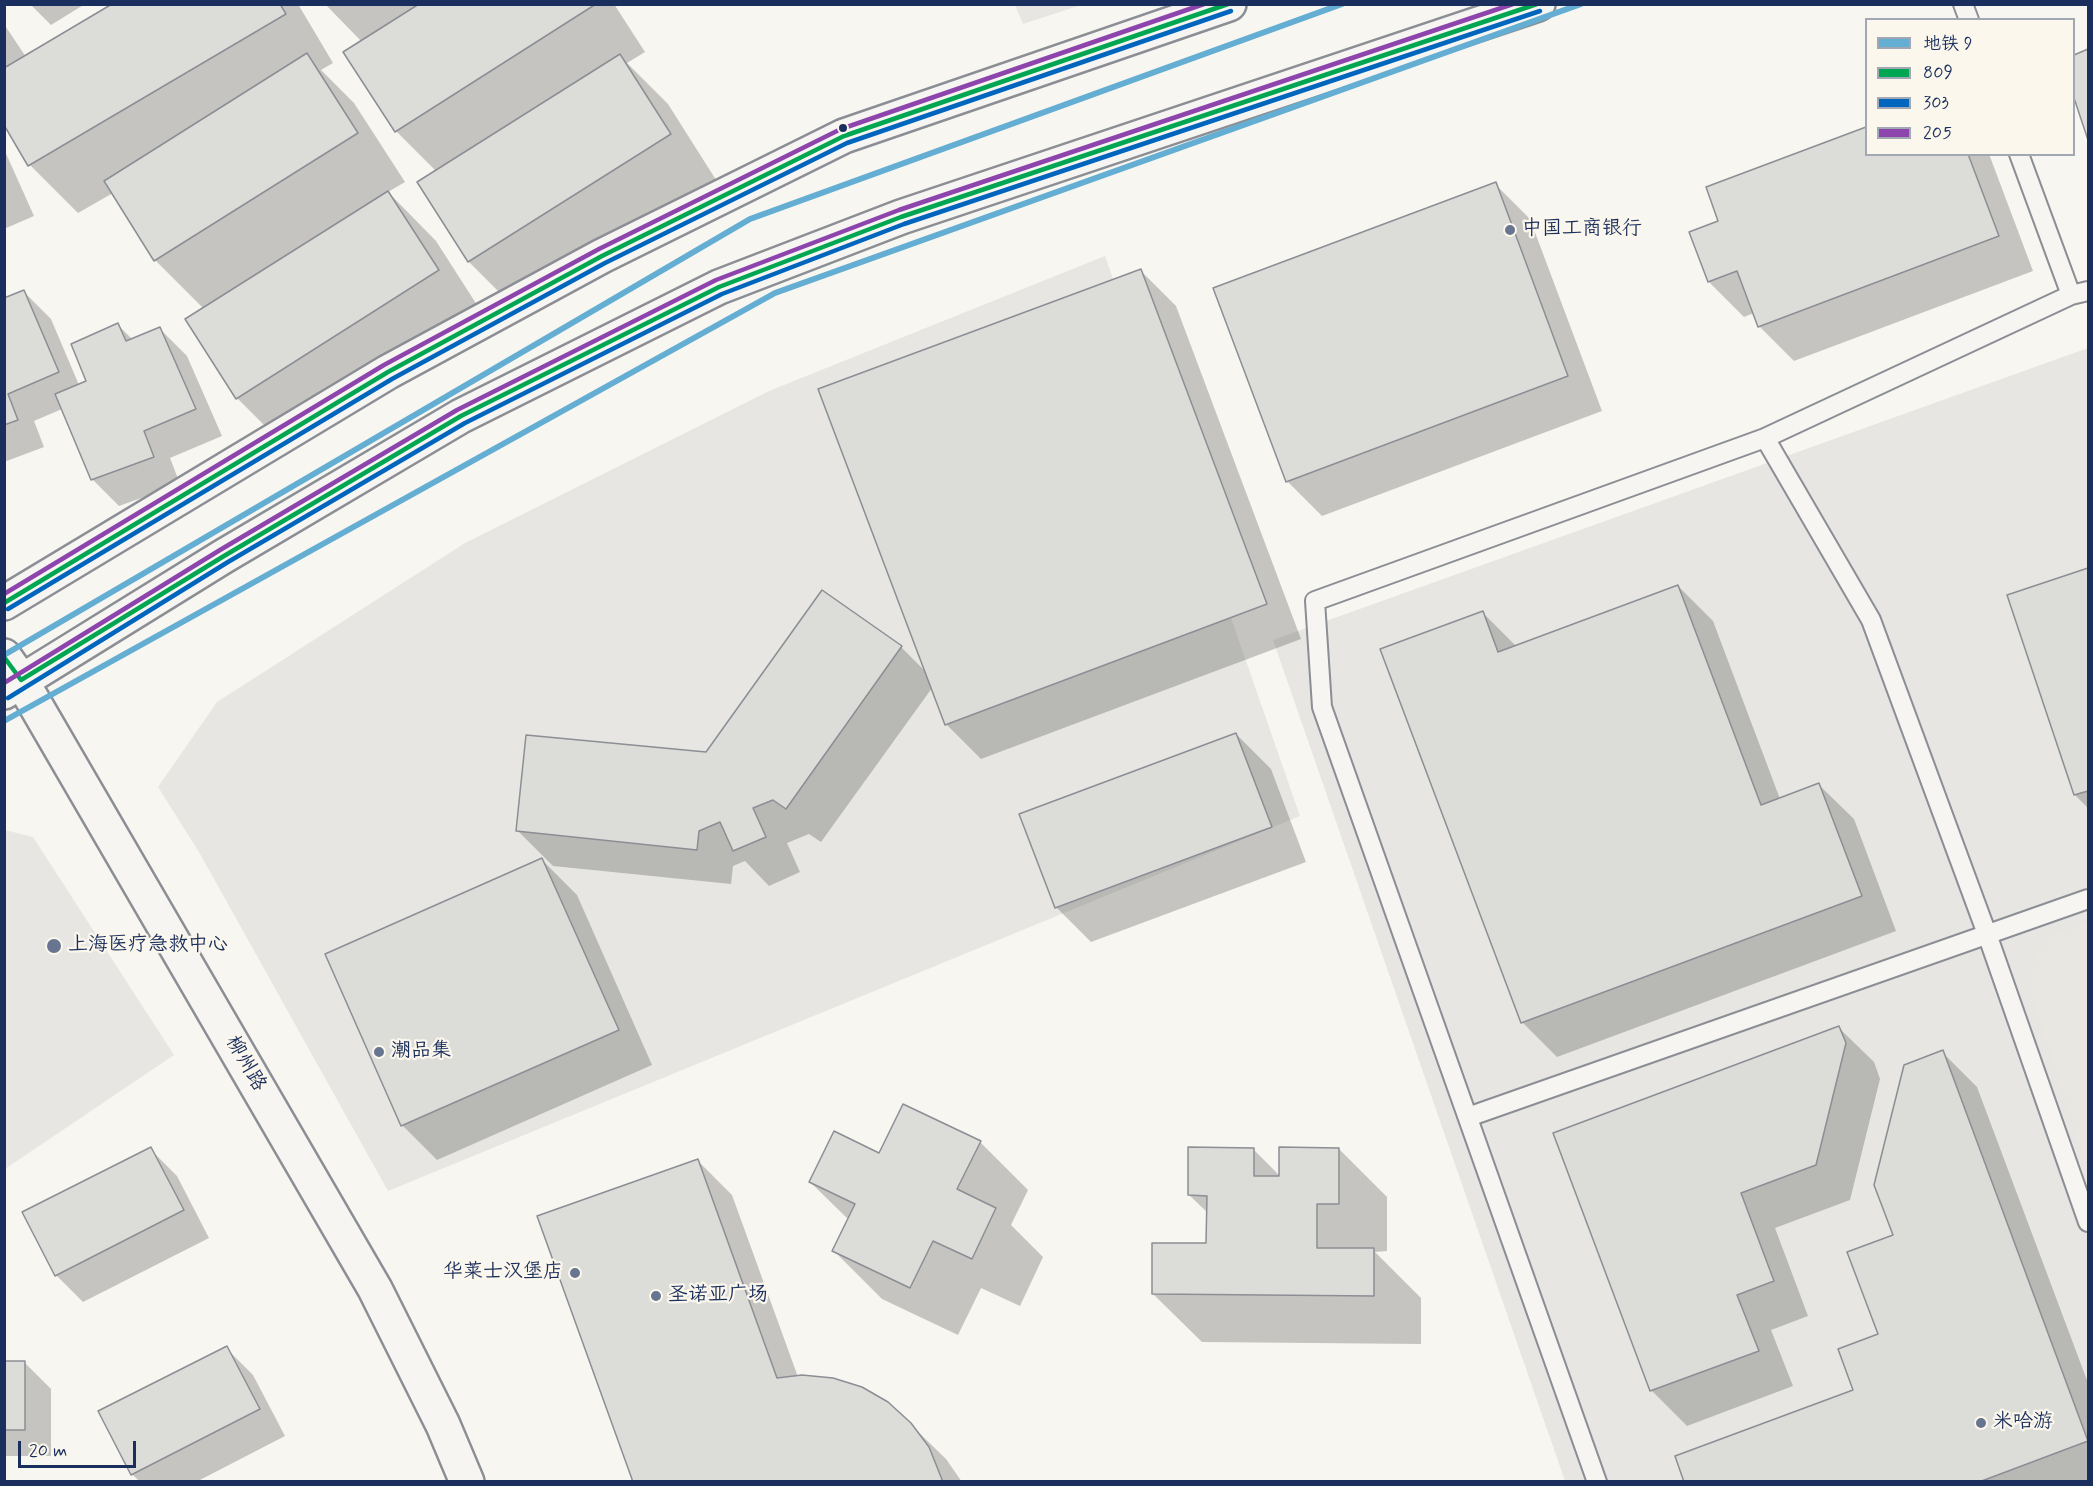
<!DOCTYPE html>
<html>
<head>
<meta charset="utf-8">
<style>
  body { margin:0 }
  #map { position:relative; width:2093px; height:1486px; overflow:hidden; background:#f8f6f0; font-family:Mynerve,"LXGW WenKai TC",sans-serif }
  canvas { display:block }
  .frame { position:absolute; inset:0; border:6px solid #1b2f5e; pointer-events:none }
  .legend { position:absolute; left:1865px; top:18px; width:210px; height:138px; box-sizing:border-box; background:#fbf7ec; border:2px solid #a1a7b3; margin:0; padding:8px 10px; list-style:none; font-size:18px; color:#1b2f5e }
  .legend li { display:flex; align-items:center; gap:12px; height:30px }
  .legend b { width:30px; border:2px solid #a1a7b3 }
  .scale { position:absolute; left:18px; top:1441px; width:118px; height:27px; box-sizing:border-box; border:3px solid #1b2f5e; border-top:0; padding-left:8px; font-size:18px; line-height:21px; white-space:nowrap; color:#1b2f5e; -webkit-text-stroke:4px #fbf7ec; paint-order:stroke }
</style>
</head>
<body>
<div id="map">
<canvas width="2093" height="1486"></canvas>
<div class="frame"></div>
<ul class="legend">
<li><b style="height:8px;background:#64aed3"></b>地铁 9</li>
<li><b style="height:8px;background:#00a651"></b>809</li>
<li><b style="height:8px;background:#0065bd"></b>303</li>
<li><b style="height:8px;background:#8e44ad"></b>205</li>
</ul>
<div class="scale">20 m</div>
</div>
<script>
const g = document.querySelector('canvas').getContext('2d');
g.lineJoin = 'round';
function fillPath(path, color) { g.fillStyle = color; g.fill(path, 'evenodd'); }
const poly = rows => new Path2D(rows.map(r => 'M' + r).join(''));
function strokePath(path, color, width, dash) { g.strokeStyle = color; g.lineWidth = width; g.lineCap = dash ? 'butt' : 'round'; g.setLineDash(dash || []); g.stroke(path); }
function write(font, color, halo, rows, align = 'center') {
  g.font = font + ' Mynerve,"LXGW WenKai TC",sans-serif'; g.lineWidth = 4.5; g.setLineDash([]); g.textBaseline = 'middle'; g.strokeStyle = halo; g.fillStyle = color; for (const [text, x, y, turn = 0] of rows) {
    g.save(); g.translate(x, y); g.rotate((+turn || 0) * Math.PI / 180); g.textAlign = isNaN(turn) ? turn : align; if (halo) g.strokeText(text, 0, 0); g.fillText(text, 0, 0); g.restore();
  }
}
const built = poly([
  [1015,5,1081,5,1023,24],
  [1105,256,1300,816,388,1191,199,852,158,787,217,702,465,543,769,391],
  [2088,348,2088,1481,1565,1481,1273,640],
  [5,830,33,837,174,1055,5,1169]
]);
const green = poly([
  [2088,923,2088,1169,2032,997,2030,969,2048,936]
]);
const shadow = poly([
  [30,4,85,4,51,25],
  [115,4,298,4,333,63,321,70,354,103,405,182,388,192,436,241,486,319,285,446,237,398,204,309,155,260,113,193,78,213,30,165,4,122,4,24,26,57],
  [325,4,614,4,645,52,627,63,668,104,718,183,517,310,469,262,419,182,436,171,396,131,362,42],
  [2088,51,2088,135,2074,94,2074,56],
  [1866,129,1866,154,1989,154,2033,271,1794,361,1759,326,1754,313,1744,317,1709,282,1691,233,1720,222,1708,188],
  [4,149,34,216,4,229],
  [1495,184,1530,219,1602,411,1322,516,1287,481],
  [1141,271,1176,306,1301,639,981,759,946,724,932,688,821,842,809,834,787,843,800,872,769,886,745,861,733,866,731,884,553,866,518,831,706,754,822,592,901,647,927,673],
  [24,292,51,319,79,385,88,381,118,325,133,340,160,329,187,356,222,436,170,458,180,484,119,506,92,479,62,409,34,421,44,447,4,462,4,300],
  [2088,570,2088,808,2075,795,2009,596],
  [1678,586,1713,621,1780,799,1819,785,1854,819,1896,931,1557,1057,1522,1022,1483,613,1517,647],
  [1236,734,1271,769,1306,862,1091,942,1056,907],
  [542,860,577,895,652,1065,437,1160,402,1125],
  [1839,1028,1874,1062,1880,1079,1850,1200,1775,1228,1808,1316,1771,1330,1793,1386,1687,1426,1652,1391,1555,1134],
  [1942,1052,1977,1087,2088,1383,2088,1482,1686,1482,1855,1391,1880,1335,1895,1236],
  [980,1142,1028,1190,1011,1225,1043,1257,1020,1306,981,1288,958,1335,882,1299,834,1251,849,1220,810,1182,880,1155],
  [150,1149,177,1176,209,1238,83,1302,56,1275],
  [1253,1149,1280,1176,1339,1149,1387,1197,1387,1251,1375,1252,1421,1298,1421,1344,1202,1342,1153,1294,1208,1244,1208,1213,1189,1195],
  [697,1160,732,1195,798,1377,910,1424,946,1459,962,1482,635,1482],
  [226,1348,253,1375,285,1436,196,1482,140,1482,132,1474],
  [4,1362,24,1362,51,1389,51,1456,4,1456]
]);
const building = poly([
  [112,4,280,4,286,14,28,166,4,125,4,68,112,4],
  [419,4,596,4,395,132,343,52,419,4],
  [2088,49,2088,140,2074,98,2074,55,2088,49],
  [307,53,358,133,154,261,104,181,307,53],
  [620,54,671,134,468,262,417,182,620,54],
  [1866,127,1866,154,1968,154,1999,236,1758,327,1737,271,1708,282,1689,232,1718,221,1706,187,1866,127],
  [1496,182,1568,376,1286,482,1213,288,1496,182],
  [388,191,439,270,236,399,185,319,388,191],
  [1141,269,1267,604,945,725,818,389,1141,269],
  [24,290,59,372,8,394,18,420,4,425,4,298,24,290],
  [118,323,126,341,160,327,196,409,144,431,154,457,91,480,55,394,86,381,71,344,118,323],
  [2088,568,2088,791,2074,795,2007,595,2088,568],
  [1678,585,1761,805,1819,783,1862,896,1521,1023,1380,649,1483,611,1498,652,1678,585],
  [822,590,902,646,786,809,773,800,753,808,766,837,733,851,720,822,699,831,697,850,516,831,526,735,706,752,822,590],
  [1236,733,1272,827,1055,908,1019,814,1236,733],
  [542,858,619,1030,401,1126,325,954,542,858],
  [1839,1026,1846,1043,1816,1165,1741,1193,1774,1281,1737,1295,1759,1351,1650,1391,1553,1133,1839,1026],
  [1943,1050,2088,1441,1979,1482,1684,1482,1675,1456,1853,1390,1838,1349,1878,1334,1847,1252,1893,1235,1874,1185,1904,1065,1943,1050],
  [903,1104,981,1141,957,1189,996,1208,972,1259,933,1241,910,1288,832,1251,855,1204,809,1182,834,1131,879,1153,903,1104],
  [151,1147,184,1210,55,1276,22,1212,151,1147],
  [1188,1147,1254,1148,1254,1176,1279,1176,1279,1147,1339,1148,1339,1204,1317,1204,1317,1248,1374,1248,1374,1296,1152,1294,1152,1243,1206,1243,1207,1196,1188,1195,1188,1147],
  [698,1159,777,1378,802,1375,833,1378,862,1387,888,1402,911,1423,929,1447,943,1482,633,1482,537,1216,698,1159],
  [227,1346,260,1409,131,1475,98,1411,227,1346],
  [4,1361,25,1361,25,1430,4,1430,4,1361]
]);
const service = poly([
  [1963,4,1969,20],
  [2019,154,2071,295],
  [1765,438,1871,620,1987,934,2088,1222],
  [1468,1117,2088,899],
  [1597,1482,1322,707,1315,601,1765,438,2071,295,2088,291]
]);
const tertiary = poly([
  [4,656,21,680,375,1289,443,1425,467,1482]
]);
const secondary = poly([
  [4,603,388,372,602,256,844,136,1229,4],
  [4,692,224,556,461,416,719,287,901,217,1538,4]
]);
const bus1 = poly([
  [4,603,388,372,602,256,844,136,1228,4],
  [4,657,21,680,224,556,461,416,719,287,901,217,1537,4]
]);
const bus2 = poly([
  [8,609,392,379,605,263,847,143,1231,11],
  [8,698,228,562,465,423,722,294,904,224,1540,11]
]);
const bus3 = poly([
  [4,594,384,365,599,249,841,129,1204,4],
  [4,683,220,550,457,410,716,280,899,210,1513,4]
]);
const metro1 = poly([
  [4,655,750,219,1342,4],
  [4,721,775,293,1581,4]
]);
const markers = [
  [843,128,5,"#1b2f5e"],
  [1510,230,6,"#687591"],
  [54,946,8,"#687591"],
  [379,1052,6,"#687591"],
  [575,1273,6,"#687591"],
  [656,1296,6,"#687591"],
  [1981,1423,6,"#687591"]
];
const poiNames = [
  ["中国工商银行",1522,230],
  ["上海医疗急救中心",68,946],
  ["潮品集",391,1052],
  ["华莱士汉堡店",563,1273,"right"],
  ["圣诺亚广场",668,1296],
  ["米哈游",1993,1423]
];
const streetNames = [
  ["柳州路",245,1064,60]
];
fillPath(built, '#e7e6e2');
fillPath(green, '#e8e7e2');
fillPath(shadow, '#0003');
fillPath(building, '#dcdcd9');
strokePath(building, '#8b8e94', 1.5);
strokePath(service, '#8b8e94', 22);
strokePath(tertiary, '#8b8e94', 38);
strokePath(secondary, '#8b8e94', 38);
strokePath(service, '#f6f5f1', 18);
strokePath(tertiary, '#f6f5f1', 33);
strokePath(secondary, '#f6f5f1', 33);
strokePath(bus1, '#00a651', 4.5);
strokePath(bus2, '#0065bd', 4.5);
strokePath(bus3, '#8e44ad', 4.5);
strokePath(metro1, '#64aed3', 6);
for (const [x, y, r, color] of markers) { const dot = new Path2D(); dot.arc(x, y, r, 0, 2 * Math.PI); g.fillStyle = color; g.fill(dot); strokePath(dot, '#fbf7ec', 2); }
write('20px', '#1b2f5e', '#fbf7ec', poiNames, 'left');
write('20px', '#1b2f5e', '#fbf7ec', streetNames);
</script>
</body>
</html>
